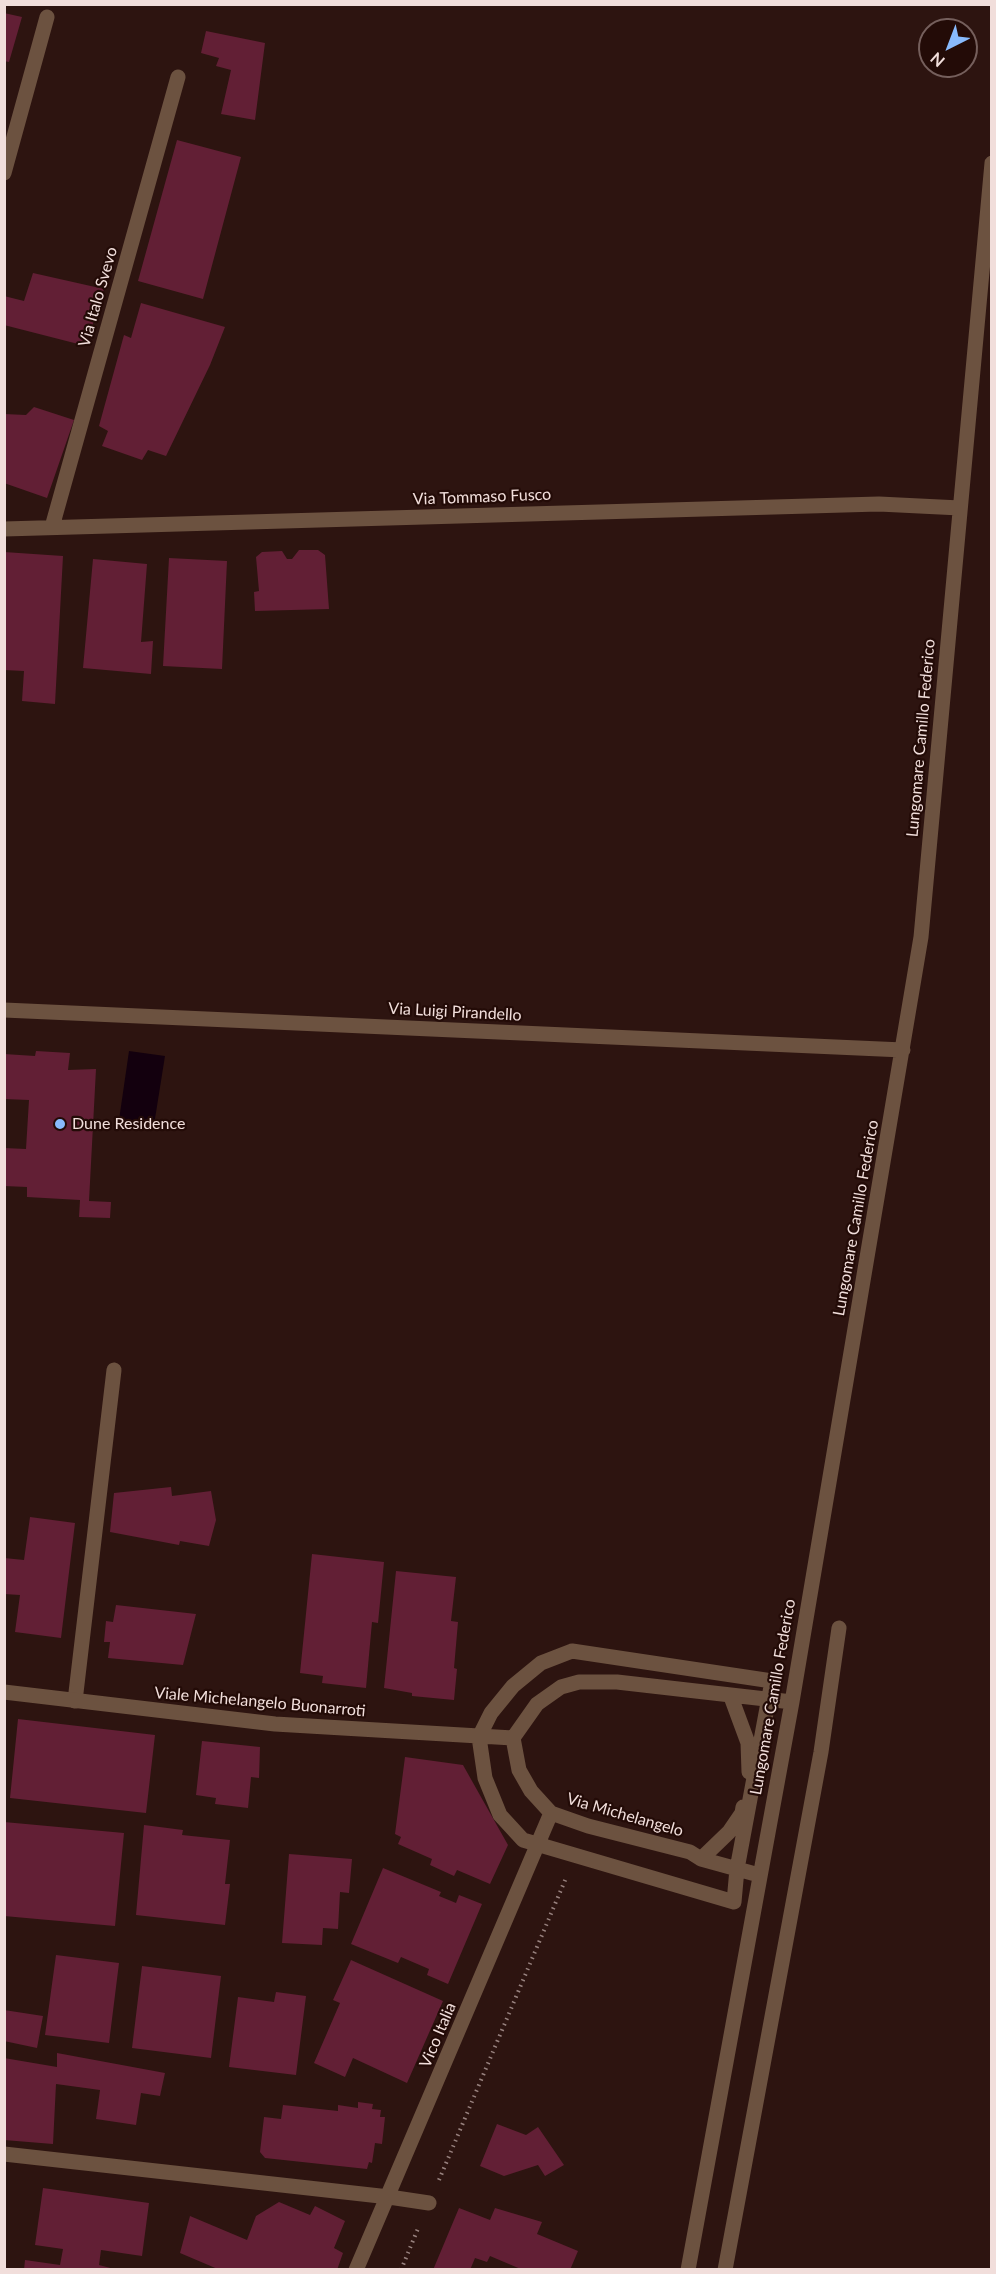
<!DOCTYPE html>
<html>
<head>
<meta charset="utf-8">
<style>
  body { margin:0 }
  #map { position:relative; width:996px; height:2274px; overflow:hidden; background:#2d1410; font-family:Lato,sans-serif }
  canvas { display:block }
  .frame { position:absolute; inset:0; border:6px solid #f1dedb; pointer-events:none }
  .north { position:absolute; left:918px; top:18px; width:60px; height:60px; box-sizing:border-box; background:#230b07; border:2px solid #755f5c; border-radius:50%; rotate:222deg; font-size:16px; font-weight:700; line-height:24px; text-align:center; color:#f1dedb }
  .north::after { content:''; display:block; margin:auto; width:21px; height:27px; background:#88bafc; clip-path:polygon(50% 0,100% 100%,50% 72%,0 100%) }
</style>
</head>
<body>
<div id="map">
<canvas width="996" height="2274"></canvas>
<div class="frame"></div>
<div class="north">N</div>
</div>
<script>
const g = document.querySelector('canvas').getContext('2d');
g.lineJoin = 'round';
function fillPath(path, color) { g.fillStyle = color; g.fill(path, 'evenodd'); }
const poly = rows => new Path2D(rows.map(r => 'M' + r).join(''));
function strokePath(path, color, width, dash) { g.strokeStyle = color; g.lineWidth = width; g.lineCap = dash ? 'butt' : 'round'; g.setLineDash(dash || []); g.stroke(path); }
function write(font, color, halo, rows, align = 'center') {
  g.font = font + ' Lato,sans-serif'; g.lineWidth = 4.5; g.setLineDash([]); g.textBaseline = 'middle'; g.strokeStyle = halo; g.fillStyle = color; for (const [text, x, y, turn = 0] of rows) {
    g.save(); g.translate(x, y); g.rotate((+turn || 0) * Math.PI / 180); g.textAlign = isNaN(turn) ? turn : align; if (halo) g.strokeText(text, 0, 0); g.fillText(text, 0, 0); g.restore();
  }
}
const water = poly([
  [129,1051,165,1056,154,1125,119,1120]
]);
const building = poly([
  [4,13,22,17,9,62,4,61],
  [206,31,265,43,255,120,221,114,231,70,216,66,219,58,201,53],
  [177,140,241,157,203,299,138,281],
  [33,273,104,289,86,346,4,325,4,296,24,301],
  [141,303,225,327,210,365,166,456,148,450,142,460,102,446,108,431,99,426,124,335,131,338],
  [34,407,74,420,47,498,4,483,4,414,26,415],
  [299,550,318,550,325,555,329,609,255,611,254,592,259,591,256,557,262,552,282,551,287,559,292,559],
  [4,552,63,556,55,704,22,701,24,671,4,670],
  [169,558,227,561,222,669,163,666],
  [93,559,147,564,141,642,153,641,151,674,83,668],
  [36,1051,70,1053,68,1070,96,1069,89,1201,111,1202,110,1218,79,1217,80,1200,27,1197,27,1187,4,1186,4,1148,26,1149,29,1100,4,1099,4,1054,35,1056],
  [171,1487,172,1496,211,1491,216,1520,209,1546,180,1541,179,1545,110,1532,114,1493],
  [30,1517,75,1523,61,1638,15,1632,20,1595,4,1594,4,1558,24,1560],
  [312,1554,384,1562,378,1623,372,1622,366,1688,322,1683,323,1676,300,1673],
  [396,1571,456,1577,451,1621,458,1622,454,1668,457,1669,454,1700,412,1696,412,1693,384,1688],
  [116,1605,196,1614,183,1665,108,1658,110,1642,104,1642,106,1621,113,1622],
  [18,1719,155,1735,146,1813,10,1798],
  [202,1741,260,1747,259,1778,251,1777,248,1808,215,1804,216,1798,196,1795],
  [405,1757,463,1765,508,1845,490,1884,457,1870,454,1876,430,1865,432,1859,398,1844,401,1837,395,1834],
  [4,1822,124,1833,115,1926,4,1916],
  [144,1825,183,1830,182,1835,230,1840,225,1884,230,1884,225,1925,136,1915],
  [289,1854,352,1859,349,1893,340,1892,338,1929,323,1928,322,1945,282,1943],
  [383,1868,441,1892,439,1896,456,1903,459,1895,482,1904,448,1984,427,1975,429,1969,401,1957,398,1963,351,1944],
  [56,1955,119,1963,109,2043,45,2035],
  [351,1960,443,2001,407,2083,353,2058,345,2077,314,2063,340,2003,333,2000],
  [142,1966,221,1976,211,2058,132,2048],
  [276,1992,306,1996,296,2075,229,2067,238,1997,274,2002],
  [4,2010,43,2016,37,2048,4,2041],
  [57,2053,165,2073,160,2096,141,2093,136,2125,96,2119,100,2090,56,2084,53,2144,4,2140,4,2058,57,2067],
  [358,2102,373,2104,372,2109,381,2110,380,2117,385,2117,382,2144,375,2143,372,2163,369,2162,367,2169,265,2158,260,2152,264,2117,281,2119,283,2105,338,2111,338,2105,358,2108],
  [497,2124,526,2135,538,2127,564,2165,545,2176,538,2165,504,2176,480,2166],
  [43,2188,149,2203,142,2256,101,2250,99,2265,118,2270,24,2270,25,2260,60,2265,63,2249,35,2245],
  [279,2202,310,2215,315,2206,345,2221,334,2248,343,2253,337,2270,220,2270,180,2253,190,2216,247,2240,256,2216],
  [459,2208,490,2220,495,2208,542,2222,537,2234,578,2251,570,2270,523,2270,490,2256,487,2262,475,2258,470,2270,433,2270]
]);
const path = poly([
  [439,2180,566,1878],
  [401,2270,419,2226]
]);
const lane = poly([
  [75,1701,114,1370]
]);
const street = poly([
  [4,173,47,17],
  [52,527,178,77],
  [4,529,879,504,960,508],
  [4,1010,903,1050],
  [572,1651,772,1681,737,1869,734,1902,523,1840,500,1815,485,1778,479,1737,491,1713,513,1686,541,1663,572,1651],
  [4,1692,275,1724,513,1738],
  [731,1697,748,1743,749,1772],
  [513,1738,519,1770,531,1791,551,1813,588,1826,690,1852,701,1859,729,1832,742,1813,743,1807],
  [513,1738,537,1704,561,1687,579,1682,617,1682,792,1702],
  [701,1859,759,1875],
  [4,2154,389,2197,429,2203],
  [356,2270,551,1813],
  [688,2270,792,1702,921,937,992,163],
  [725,2270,821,1752,839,1628]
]);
const markers = [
  [60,1124,6,"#88bafc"]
];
const streetNames = [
  ["Via Italo Svevo",98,297,-74],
  ["Via Tommaso Fusco",482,497,-2],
  ["Lungomare Camillo Federico",921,738,-85],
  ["Via Luigi Pirandello",455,1012,3],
  ["Lungomare Camillo Federico",856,1218,-80],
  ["Lungomare Camillo Federico",773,1697,-80],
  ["Viale Michelangelo Buonarroti",260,1702,5],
  ["Via Michelangelo",625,1815,16],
  ["Vico Italia",438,2035,-67]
];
const poiNames = [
  ["Dune Residence",72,1124]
];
fillPath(water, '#13000e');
fillPath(building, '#621f35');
strokePath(path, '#98827f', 4, [1.5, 4.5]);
strokePath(lane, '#6c5240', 15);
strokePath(street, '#6c5240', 15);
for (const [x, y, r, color] of markers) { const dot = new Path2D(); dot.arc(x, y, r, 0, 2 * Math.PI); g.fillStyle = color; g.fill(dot); strokePath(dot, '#230b07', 2); }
write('16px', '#f1dedb', '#230b07', streetNames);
write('16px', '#f1dedb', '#230b07', poiNames, 'left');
</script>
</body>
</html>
